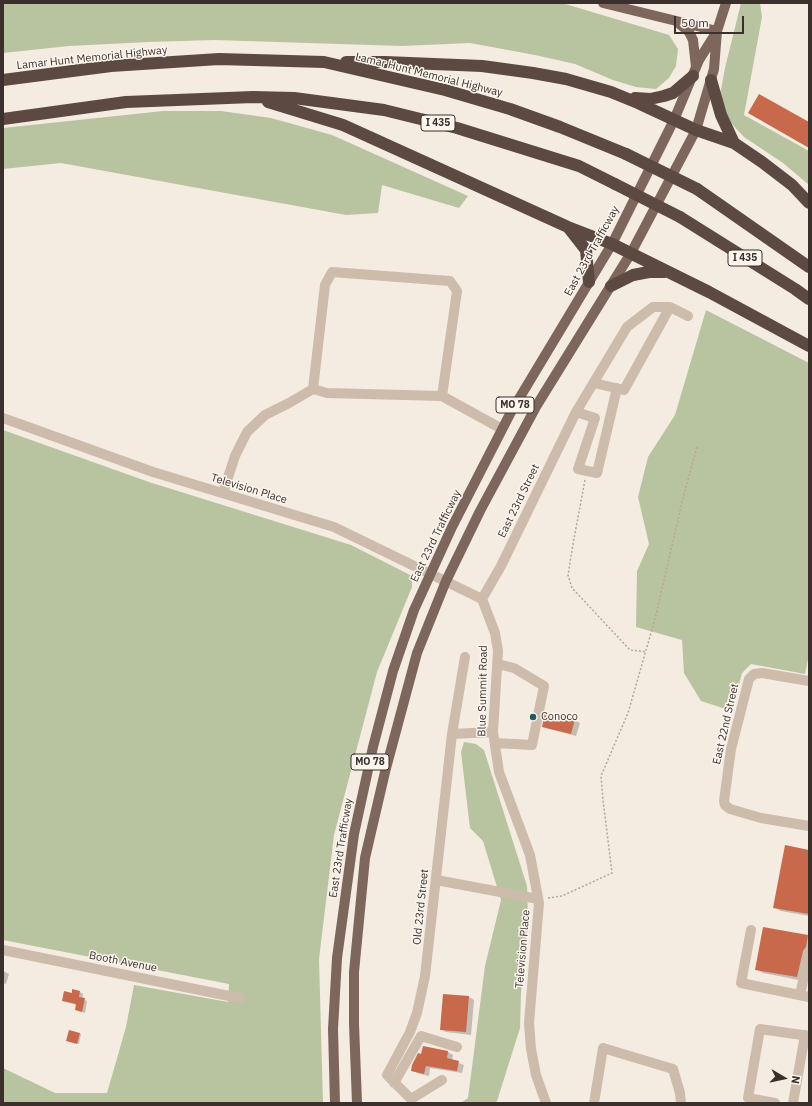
<!DOCTYPE html>
<html>
<head>
<meta charset="utf-8">
<style>
  body { margin:0 }
  #map { position:relative; width:812px; height:1106px; overflow:hidden; background:#f4ebe1; font-family:"IBM Plex Sans",sans-serif }
  canvas { display:block }
  .frame { position:absolute; inset:0; border:4px solid #3b302b; pointer-events:none }
  .north { position:absolute; left:764px; top:1058px; width:40px; height:40px; -webkit-text-stroke:3px #fbf5ee; paint-order:stroke; rotate:99deg; font-size:11px; font-weight:700; line-height:16px; text-align:center; color:#3b302b }
  .north::after { content:''; display:block; margin:auto; width:14px; height:18px; background:#3b302b; clip-path:polygon(50% 0,100% 100%,50% 72%,0 100%) }
  .scale { position:absolute; left:674px; top:16px; width:70px; height:18px; box-sizing:border-box; border:2px solid #3b302b; border-top:0; padding-left:5px; font-size:12px; line-height:14px; white-space:nowrap; color:#3b302b; -webkit-text-stroke:3px #fbf5ee; paint-order:stroke }
</style>
</head>
<body>
<div id="map">
<canvas width="812" height="1106"></canvas>
<div class="frame"></div>
<div class="north">N</div>
<div class="scale">50 m</div>
</div>
<script>
const g = document.querySelector('canvas').getContext('2d');
g.lineJoin = 'round';
function fillPath(path, color) { g.fillStyle = color; g.fill(path, 'evenodd'); }
const poly = rows => new Path2D(rows.map(r => 'M' + r).join(''));
function strokePath(path, color, width, dash) { g.strokeStyle = color; g.lineWidth = width; g.lineCap = dash ? 'butt' : 'round'; g.setLineDash(dash || []); g.stroke(path); }
function write(font, color, halo, rows, align = 'center') {
  g.font = font + ' "IBM Plex Sans",sans-serif'; g.lineWidth = 3; g.setLineDash([]); g.textBaseline = 'middle'; g.strokeStyle = halo; g.fillStyle = color; for (const [text, x, y, turn = 0] of rows) {
    g.save(); g.translate(x, y); g.rotate((+turn || 0) * Math.PI / 180); g.textAlign = isNaN(turn) ? turn : align; if (halo) g.strokeText(text, 0, 0); g.fillText(text, 0, 0); g.restore();
  }
}
const green = poly([
  [3,3,562,3,669,35,678,49,676,66,669,78,656,89,636,87,613,80,575,64,535,55,470,43,402,46,215,40,148,42,69,46,3,53],
  [741,3,760,3,762,17,744,115,809,151,809,185,783,163,744,137,730,122,724,113,720,95,725,68],
  [163,111,221,111,271,118,332,135,468,196,459,208,382,185,378,213,346,215,61,163,3,169,3,128],
  [706,310,809,363,809,654,805,674,751,664,742,673,732,711,701,701,684,673,682,640,636,627,637,571,649,544,638,497,648,457,675,415],
  [3,430,149,482,351,545,412,576,412,587,377,672,334,835,319,959,323,1103,3,1103,3,1068,55,1093,107,1093,126,1027,134,985,228,1002,229,984,3,940],
  [464,742,476,744,484,750,527,886,528,916,521,993,520,1028,497,1101,495,1103,461,1103,468,1098,485,966,501,900,483,841,470,828,461,752]
]);
const shadow = poly([
  [574,720,580,723,576,736,549,729,543,726],
  [809,851,809,916,781,911,774,907],
  [807,936,809,937,809,957,804,981,763,973,756,969],
  [3,971,9,974,6,984,3,983],
  [80,992,83,994,82,999,87,1001,85,1013,76,1010,77,1005,64,1001,73,994],
  [444,995,469,997,474,1000,471,1035,446,1032,441,1029],
  [80,1034,81,1034,79,1044,69,1041],
  [424,1047,448,1052,453,1055,452,1061,464,1065,462,1073,430,1068,429,1076,417,1073,412,1070,422,1055]
]);
const building = poly([
  [759,94,809,122,809,148,748,113],
  [545,712,575,719,571,734,542,727],
  [785,845,809,850,809,914,773,908],
  [763,927,808,935,806,947,803,951,797,977,755,970],
  [72,989,80,991,79,997,85,998,82,1012,75,1010,76,1004,62,1001,64,991,72,993],
  [443,994,469,996,466,1032,440,1030],
  [69,1030,80,1033,77,1044,66,1041],
  [423,1046,448,1051,447,1058,459,1061,457,1071,426,1066,424,1074,411,1071,412,1065,418,1053,421,1054]
]);
const path = poly([
  [585,480,573,544,568,575,572,588,630,650,646,652],
  [548,898,562,896,612,873,603,800,601,776,628,713,655,619,683,498,697,447]
]);
const minor = poly([
  [594,383,624,390,670,307],
  [442,396,327,393,313,389,325,285,332,272,450,281,457,291,442,396,502,429],
  [576,412,595,418,578,469,597,473,617,388],
  [3,418,153,472,334,527,482,599],
  [223,493,235,456,247,432,265,415,289,403,313,389],
  [482,599,495,633,498,651,493,732,499,772,530,855,539,903,529,1023,531,1049,536,1075,546,1103],
  [482,599,501,566,576,412,627,327,653,307,670,307,688,316],
  [809,681,762,673,754,674,749,679,731,749,724,801,725,805,730,809,761,818,809,826],
  [452,734,493,732],
  [495,743,532,745,544,686,514,668,498,664],
  [436,880,538,899],
  [751,930,741,983,809,997],
  [3,950,239,998],
  [800,995,809,952],
  [442,1080,411,1099,387,1075,410,1032,417,1013,425,976,452,734,465,657],
  [394,1083,421,1036,457,1047],
  [594,1103,603,1048,673,1069,680,1093,681,1103],
  [775,1103,748,1098,760,1029,809,1036],
  [793,1103,805,1035]
]);
const major = poly([
  [603,3,717,31],
  [677,22,689,32,693,40,696,67],
  [335,1103,333,1029,337,958,354,834,373,747,393,671,414,610,452,527,511,412,612,244,674,120,699,60,716,33],
  [357,1103,354,1024,354,972,365,858,385,772,417,653,446,581,480,511,537,405,631,253,696,130,714,69,717,31,726,3]
]);
const highway = poly([
  [346,62,385,62,482,66,533,73,566,79,611,92,638,103,696,130,734,143,762,162,792,185,809,203],
  [3,80,111,66,219,59,324,62,445,90,510,109,560,127,626,154],
  [711,80,721,115,734,143],
  [635,98,650,99,664,96,673,93,693,76],
  [268,102,343,125,568,227,612,244,709,292,809,346],
  [3,119,126,102,253,97,294,98,384,110,457,128,579,166,615,184],
  [697,189,809,267],
  [680,217,795,289,809,299],
  [568,227,586,250,589,282],
  [611,286,633,275,649,272,665,272]
]);
const highwayBridge = poly([
  [626,154,697,189],
  [615,184,680,217]
]);
const markers = [
  [533,717,4,"#1f5a5e"]
];
const shields = [
  [438,123,34],
  [745,258,34],
  [515,405,38],
  [370,762,38]
];
const shieldNames = [
  ["I 435",438,123],
  ["I 435",745,258],
  ["MO 78",515,405],
  ["MO 78",370,762]
];
const streetNames = [
  ["Lamar Hunt Memorial Highway",92,58,-6],
  ["Lamar Hunt Memorial Highway",429,75,14],
  ["East 23rd Trafficway",592,251,-61],
  ["Television Place",249,489,17],
  ["East 23rd Street",519,501,-64],
  ["East 23rd Trafficway",436,536,-64],
  ["Blue Summit Road",483,691,-89],
  ["East 22nd Street",726,724,-77],
  ["East 23rd Trafficway",341,848,-81],
  ["Old 23rd Street",421,907,-84],
  ["Television Place",523,949,-85],
  ["Booth Avenue",123,962,11]
];
const poiNames = [
  ["Conoco",541,717]
];
fillPath(green, '#b8c4a0');
fillPath(shadow, '#0003');
fillPath(building, '#c8694b');
strokePath(path, '#b9a596', 1.5, [2, 2]);
strokePath(minor, '#cdbbac', 10);
strokePath(major, '#7d675c', 10);
strokePath(highway, '#5c4a42', 12);
strokePath(highwayBridge, '#5c4a42', 12);
for (const [x, y, r, color] of markers) { const dot = new Path2D(); dot.arc(x, y, r, 0, 2 * Math.PI); g.fillStyle = color; g.fill(dot); strokePath(dot, '#fbf5ee', 1.5); }
for (const [x, y, w] of shields) { const box = new Path2D(); box.roundRect(x - w / 2, y - 8, w, 16, 3); g.fillStyle = '#fbf5ee'; g.fill(box); strokePath(box, '#3b302b', 1); }
write('bold 10px', '#3b302b', null, shieldNames);
write('11px', '#3b302b', '#fbf5ee', streetNames);
write('11px', '#3b302b', '#fbf5ee', poiNames, 'left');
</script>
</body>
</html>
